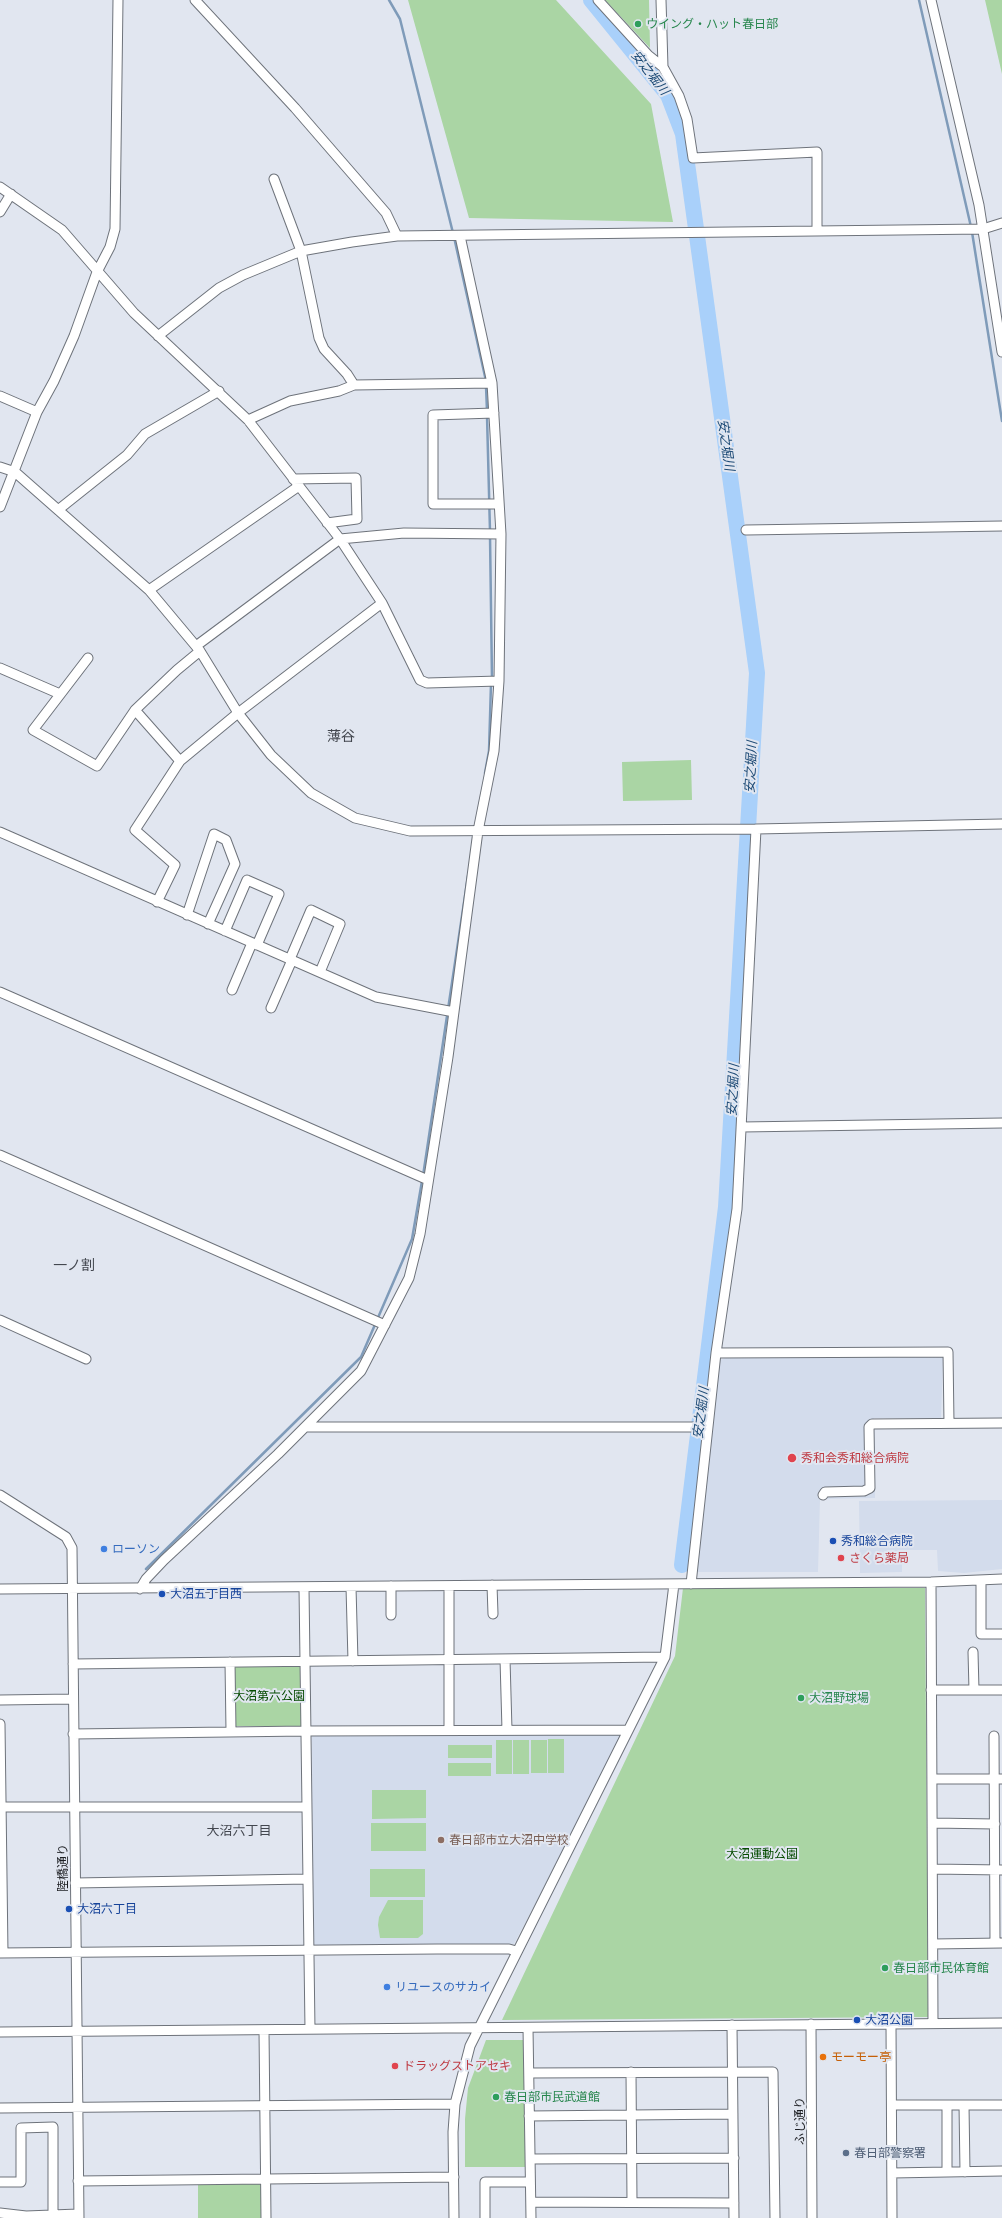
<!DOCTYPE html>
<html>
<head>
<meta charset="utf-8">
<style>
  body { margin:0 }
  canvas { display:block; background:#e1e6f0 }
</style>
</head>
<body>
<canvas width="1002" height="2218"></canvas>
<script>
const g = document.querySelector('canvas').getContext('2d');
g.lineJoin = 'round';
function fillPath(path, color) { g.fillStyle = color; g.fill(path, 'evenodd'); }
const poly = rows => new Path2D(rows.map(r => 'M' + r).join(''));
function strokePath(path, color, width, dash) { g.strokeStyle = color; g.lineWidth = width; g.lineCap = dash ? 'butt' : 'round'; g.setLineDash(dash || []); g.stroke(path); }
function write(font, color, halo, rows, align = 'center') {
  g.font = font + ' Lato,"Noto Sans JP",sans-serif'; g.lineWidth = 4; g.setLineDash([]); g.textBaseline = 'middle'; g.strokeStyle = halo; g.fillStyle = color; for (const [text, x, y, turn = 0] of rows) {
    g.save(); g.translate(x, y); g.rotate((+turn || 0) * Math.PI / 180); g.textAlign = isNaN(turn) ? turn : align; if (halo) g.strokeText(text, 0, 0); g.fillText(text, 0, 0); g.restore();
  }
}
const built = poly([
  [943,1357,941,1418,874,1418,875,1498,820,1499,818,1572,696,1572,720,1360,726,1358],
  [1002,1500,1002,1569,964,1573,938,1571,937,1550,902,1550,902,1572,860,1573,859,1501],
  [627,1730,514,1944,316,1945,313,1943,312,1736,314,1734]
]);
const green = poly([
  [408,0,556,0,651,104,673,222,469,218],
  [605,0,649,0,650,48],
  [985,0,1002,0,1002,74],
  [691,760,692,800,623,801,622,762],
  [683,1588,925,1588,928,2017,502,2020,675,1656],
  [303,1665,303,1726,236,1726,234,1666],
  [548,1739,564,1739,564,1773,548,1773],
  [496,1740,512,1740,512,1774,496,1774],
  [513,1740,529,1740,529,1774,513,1774],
  [531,1740,547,1740,547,1773,531,1773],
  [448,1745,492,1745,492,1758,448,1758],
  [448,1763,491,1763,491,1776,448,1776],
  [372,1790,426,1790,426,1818,372,1819],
  [371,1823,426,1823,426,1851,371,1851],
  [370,1869,425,1869,425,1897,370,1897],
  [388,1900,423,1900,423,1934,418,1938,380,1938,378,1925,379,1917],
  [486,2040,524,2040,526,2167,465,2167,465,2119,468,2088],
  [263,2181,263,2218,198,2218,198,2182]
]);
const stream = poly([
  [389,0,400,19,453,233],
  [919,0,971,227],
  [972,232,1002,421],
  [454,237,486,381],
  [486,386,487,411],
  [487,416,490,531],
  [490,536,492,679],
  [485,773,489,751,491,684],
  [423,1176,468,876],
  [146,1569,361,1357,412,1239,422,1181]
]);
const river = poly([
  [591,0,668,95,683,134,757,673,726,1207,682,1565]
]);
const minor = poly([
  [195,0,295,108,386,213,397,236],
  [598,0,648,55,663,67,679,96,687,119,693,158,817,152,817,229],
  [661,0,663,67],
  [931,0,979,205,1002,352],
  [274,179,301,251,319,338,324,349,347,374,354,385],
  [0,187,62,230,134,313,248,420,340,539,382,603,420,680,427,683,499,681],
  [0,212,11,194],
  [158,336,219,288,243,275,301,251,352,242,397,236,983,229,1002,223],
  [0,396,37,412],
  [494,413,433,415,433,504,499,504],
  [248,420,290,401,339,391,354,385,492,383],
  [0,467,15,472,149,590,200,651,238,713,271,755,311,793,355,818,410,831,756,829,1002,824],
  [293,479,356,478,357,519,327,523],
  [0,507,37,412,54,381,74,336,97,272,110,247,115,229,118,0],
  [58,510,127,455,145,434,219,391],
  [746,530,1002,526],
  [149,590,299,486],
  [196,646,340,539,404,533,501,534],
  [88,658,33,730,97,766,135,710,177,670,200,651],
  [0,668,60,694],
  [135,710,180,761],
  [0,832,376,997,454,1012],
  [157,902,175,865,135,830,180,761,238,713,382,603],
  [187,915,214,834,226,840,235,864,208,924],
  [225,931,247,880,279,894,257,945],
  [290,959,311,910,340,924,320,972],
  [232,990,252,943],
  [0,992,428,1180],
  [271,1008,292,960],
  [742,1127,1002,1123],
  [0,1155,385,1325],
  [0,1320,86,1359],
  [716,1353,948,1352,949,1423],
  [305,1427,707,1427],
  [0,1495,66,1537,72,1548,79,2218],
  [823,1495,825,1492,864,1491,870,1488,869,1427,872,1424,1002,1423],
  [981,1580,981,1634,1002,1634],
  [931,1582,933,2023],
  [691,1584,716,1353,737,1209,756,829],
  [492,1585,493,1614],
  [391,1586,391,1615],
  [449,1586,449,1730],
  [351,1587,353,1661],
  [304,1588,310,2029],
  [0,1589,784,1583,931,1582,1002,1579],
  [140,1589,146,1579,164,1560,278,1454,361,1371,409,1278,420,1234,448,1057,478,831,494,751,499,681,501,534,492,383,460,236],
  [973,1652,974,1690],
  [505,1659,507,1730],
  [230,1662,231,1731],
  [73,1664,665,1657],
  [931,1690,1002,1690],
  [0,1700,73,1699],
  [0,1724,3,1953],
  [73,1734,306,1731,627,1730],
  [994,1736,995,1943],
  [933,1779,1002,1779],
  [0,1807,307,1807],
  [933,1823,995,1824],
  [933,1869,1002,1870],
  [75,1883,308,1879],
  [933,1944,1002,1943],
  [0,1953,437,1949,509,1949,516,1951],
  [811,2024,812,2218],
  [891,2024,892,2218],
  [732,2025,734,2218],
  [528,2028,531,2218],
  [264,2030,266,2218],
  [0,2032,1002,2023],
  [631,2072,632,2202],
  [529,2073,773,2072,775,2218],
  [892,2105,1002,2105],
  [947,2105,947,2172],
  [964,2105,965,2172],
  [0,2108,455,2104],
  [529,2116,733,2114],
  [530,2159,734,2158],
  [892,2173,1002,2171],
  [78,2181,454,2177],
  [0,2182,21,2182,21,2128,53,2127,53,2216],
  [531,2202,734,2203],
  [0,2213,26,2216,78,2214],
  [454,2218,453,2132,455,2104,470,2046,665,1657,674,1584],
  [485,2218,485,2182,530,2182]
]);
const markers = [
  [638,24,4,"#2e9e5b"],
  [792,1458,5,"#e0444e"],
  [833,1541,4,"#1a4fb4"],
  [104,1549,4,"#3f7fe0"],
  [841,1558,4,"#e0444e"],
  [162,1594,4,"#1a4fb4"],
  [801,1698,4,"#2e9e5b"],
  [441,1840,4,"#8d6e63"],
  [69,1909,4,"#1a4fb4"],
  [885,1968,4,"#2e9e5b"],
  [387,1987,4,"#3f7fe0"],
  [857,2020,4,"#1a4fb4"],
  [823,2057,4,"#e8710a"],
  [395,2066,4,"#e0444e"],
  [496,2097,4,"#2e9e5b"],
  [846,2153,4,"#5c6f8a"]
];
const leisureNames = [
  ["ウイング・ハット春日部",646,24],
  ["大沼野球場",809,1698],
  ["春日部市民体育館",893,1968],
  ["春日部市民武道館",504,2097]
];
const healthNames = [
  ["秀和会秀和総合病院",801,1458],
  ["さくら薬局",849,1558],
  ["ドラッグストアセキ",403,2066]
];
const transitNames = [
  ["秀和総合病院",841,1541],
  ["大沼五丁目西",170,1594],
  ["大沼六丁目",77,1909],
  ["大沼公園",865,2020]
];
const shopNames = [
  ["ローソン",112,1549],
  ["リユースのサカイ",395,1987]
];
const parkNames = [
  ["大沼第六公園",269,1696],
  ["大沼運動公園",762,1854]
];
const educationNames = [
  ["春日部市立大沼中学校",449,1840]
];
const streetNames = [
  ["陸橋通り",63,1868,-90],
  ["ふじ通り",800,2121,-90]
];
const foodNames = [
  ["モーモー亭",831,2057]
];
const serviceNames = [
  ["春日部警察署",854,2153]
];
const waterNames = [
  ["安之堀川",650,73,52],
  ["安之堀川",726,445,82],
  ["安之堀川",751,767,-87],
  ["安之堀川",733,1090,-87],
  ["安之堀川",701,1413,-83]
];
const neighbourhoodNames = [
  ["大沼六丁目",239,1831]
];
const quarterNames = [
  ["薄谷",341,736],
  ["一ノ割",74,1265]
];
fillPath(built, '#d3dcec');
fillPath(green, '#aad5a4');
strokePath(stream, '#7f9bb9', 2.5);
strokePath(river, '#a9d0fa', 16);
strokePath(minor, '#6e737b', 11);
strokePath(minor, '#fff', 9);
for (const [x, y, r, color] of markers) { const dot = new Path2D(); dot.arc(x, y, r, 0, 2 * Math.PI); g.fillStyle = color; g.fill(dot); strokePath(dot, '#e1e6f0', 1.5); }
write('12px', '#27864d', '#e1e6f0', leisureNames, 'left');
write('12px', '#be3a42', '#e1e6f0', healthNames, 'left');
write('12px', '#164399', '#e1e6f0', transitNames, 'left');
write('12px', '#366cbe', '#e1e6f0', shopNames, 'left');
write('12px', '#054b00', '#e1e6f0', parkNames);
write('12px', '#785e54', '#e1e6f0', educationNames, 'left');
write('12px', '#1c1e22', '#e1e6f0', streetNames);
write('12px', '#c56008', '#e1e6f0', foodNames, 'left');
write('12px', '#4e5e75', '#e1e6f0', serviceNames, 'left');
write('italic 13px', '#1b4975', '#e1e6f0', waterNames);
write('13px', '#43474f', '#e1e6f0', neighbourhoodNames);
write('14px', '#43474f', '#e1e6f0', quarterNames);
</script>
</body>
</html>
